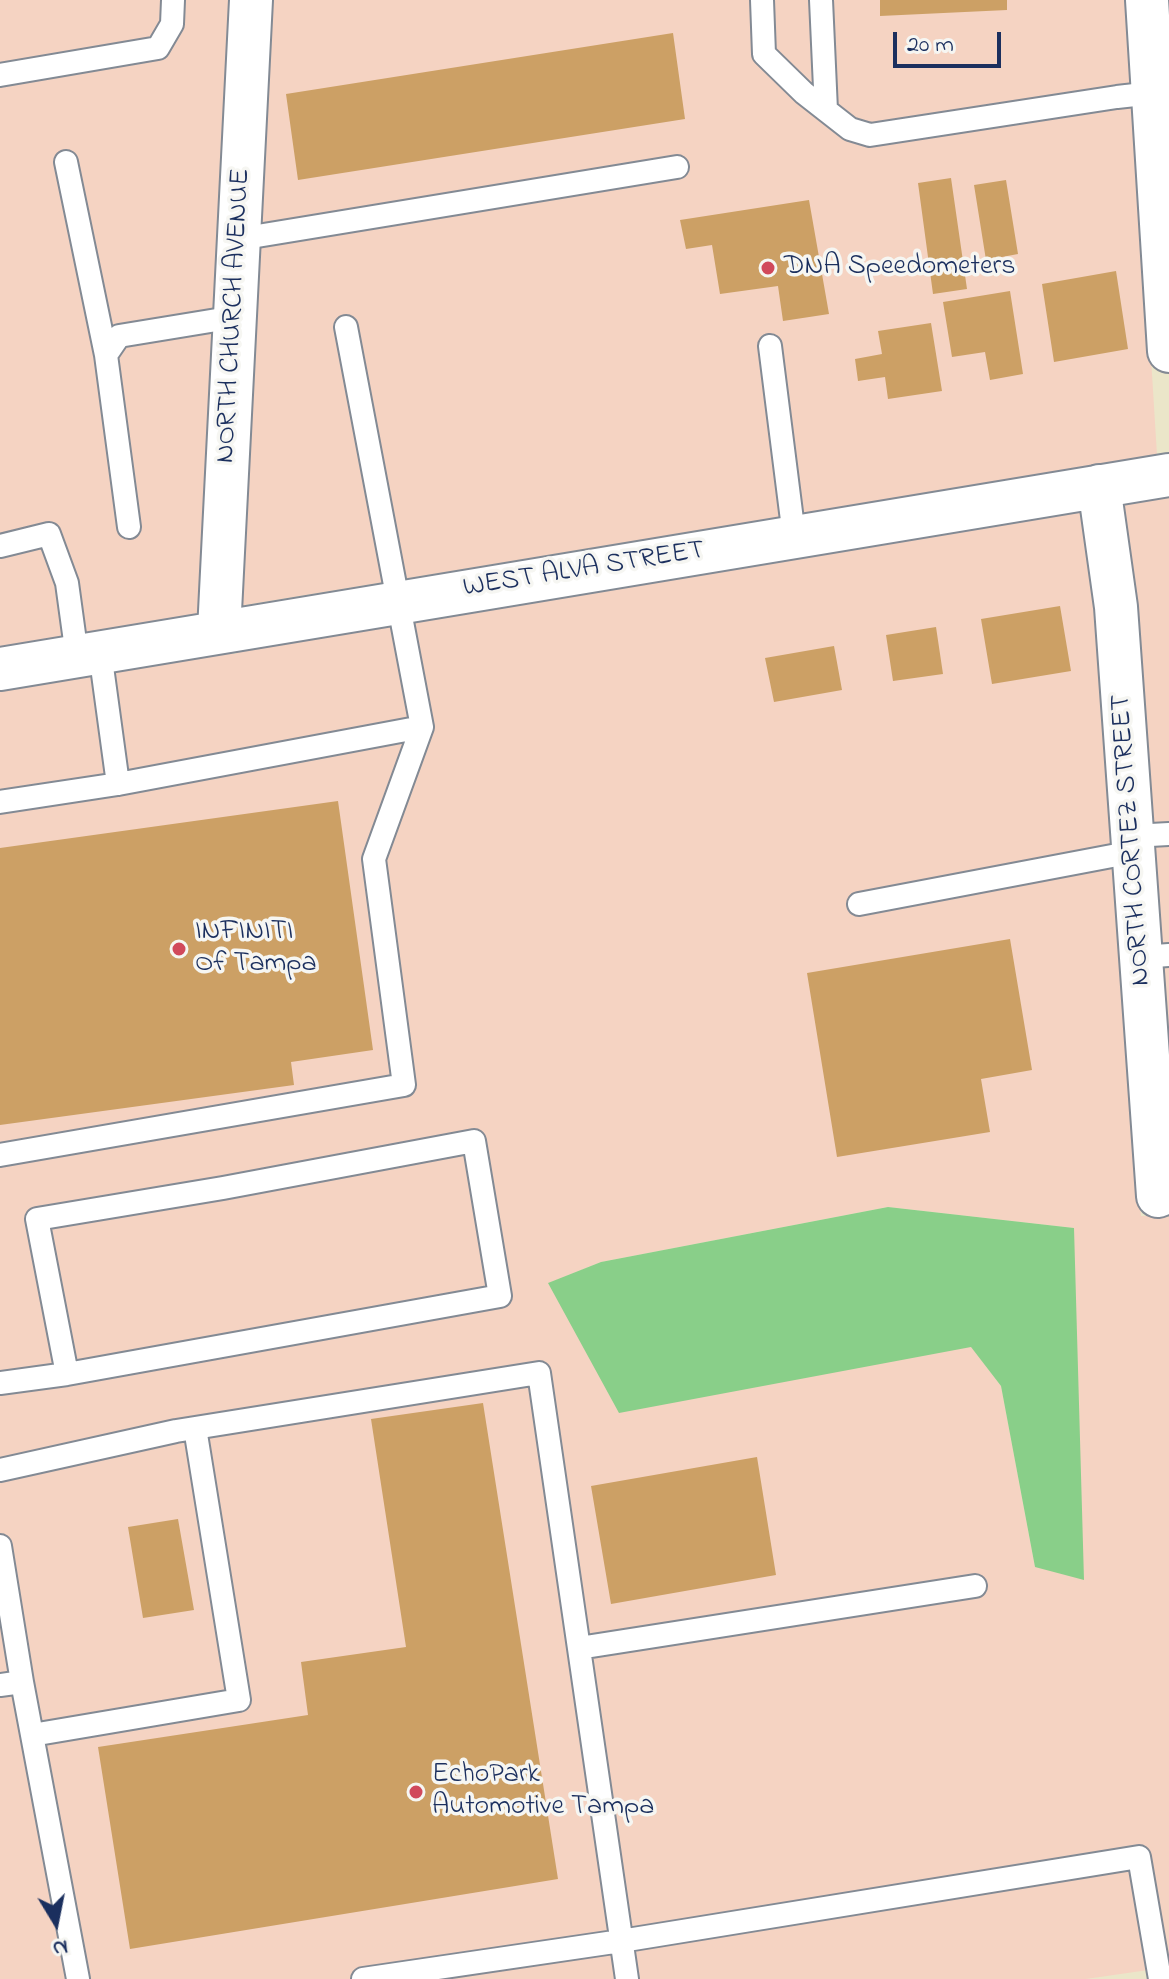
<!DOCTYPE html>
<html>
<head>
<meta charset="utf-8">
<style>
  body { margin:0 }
  #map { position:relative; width:1169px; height:1979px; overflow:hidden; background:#ebe6c9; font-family:"Indie Flower",sans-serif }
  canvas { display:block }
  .north { position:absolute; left:16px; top:1883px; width:80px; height:80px; -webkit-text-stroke:6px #f6f6f2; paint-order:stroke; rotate:170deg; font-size:22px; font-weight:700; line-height:32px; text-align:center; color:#1b2f5e }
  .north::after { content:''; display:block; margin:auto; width:28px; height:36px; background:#1b2f5e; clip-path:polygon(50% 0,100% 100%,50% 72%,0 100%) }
  .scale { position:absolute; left:893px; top:32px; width:108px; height:36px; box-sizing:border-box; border:4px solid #1b2f5e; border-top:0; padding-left:10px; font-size:24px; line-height:28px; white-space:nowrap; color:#1b2f5e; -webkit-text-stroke:6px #f6f6f2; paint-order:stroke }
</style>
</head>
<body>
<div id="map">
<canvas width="1169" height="1979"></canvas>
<div class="north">N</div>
<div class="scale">20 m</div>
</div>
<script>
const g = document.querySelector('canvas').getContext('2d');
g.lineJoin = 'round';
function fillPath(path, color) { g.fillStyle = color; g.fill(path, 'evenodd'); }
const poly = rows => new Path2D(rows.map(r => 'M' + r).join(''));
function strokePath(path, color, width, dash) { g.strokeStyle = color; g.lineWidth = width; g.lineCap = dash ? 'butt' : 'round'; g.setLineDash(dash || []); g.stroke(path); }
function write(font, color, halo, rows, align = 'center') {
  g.font = font + ' "Indie Flower",sans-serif'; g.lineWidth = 7; g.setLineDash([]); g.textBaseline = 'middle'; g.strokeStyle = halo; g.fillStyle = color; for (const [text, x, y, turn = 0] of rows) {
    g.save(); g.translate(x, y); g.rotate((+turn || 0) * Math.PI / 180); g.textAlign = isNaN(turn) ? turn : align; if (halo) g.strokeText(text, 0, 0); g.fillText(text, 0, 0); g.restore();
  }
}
const built = poly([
  [0,0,232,0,201,613,0,647],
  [269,0,1129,0,1157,455,239,606],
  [1169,496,1169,1084,1120,503],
  [1083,509,1097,609,1141,1216,1169,1216,1169,1967,1086,1979,0,1979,0,690,221,652,236,654,237,649],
  [888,1207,1074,1228,1035,1567,1001,1386,971,1346,549,1283,601,1262]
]);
const green = poly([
  [888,1207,1074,1228,1084,1580,1035,1567,1001,1386,971,1347,619,1413,548,1283,601,1262]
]);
const building = poly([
  [880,0,1007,0,1007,10,880,16],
  [673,33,685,119,298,180,286,94],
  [951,178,967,289,933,294,918,183],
  [1006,180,1018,254,986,260,974,185],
  [809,200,829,314,783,321,778,286,720,294,712,245,686,249,680,220],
  [1116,271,1128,349,1054,362,1042,284],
  [1010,291,1023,374,990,380,985,352,952,357,943,302],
  [931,323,942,391,888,399,885,377,858,381,855,359,882,354,878,331],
  [1060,606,1071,671,992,684,981,619],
  [936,627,943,674,893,681,886,635],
  [834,646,842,690,774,702,765,658],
  [338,801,373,1050,291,1062,294,1085,0,1125,0,848],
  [1010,939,1032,1070,981,1079,990,1132,837,1157,807,973],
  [483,1403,558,1879,130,1949,98,1747,308,1715,301,1662,406,1647,371,1419],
  [757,1457,776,1575,611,1604,591,1486],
  [178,1519,194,1610,143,1618,128,1527]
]);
const service = poly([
  [762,0,764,54,804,93,850,129,870,135,1117,97,1153,93],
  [821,0,826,110],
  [0,75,158,48,172,24,173,0],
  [66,162,106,355],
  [239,239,677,167],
  [346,327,422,727],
  [770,346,794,536],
  [129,527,106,355,119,336,235,317],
  [0,546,49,534,67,583,77,656],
  [100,652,118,784],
  [0,802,118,784,422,727,374,859,404,1085,0,1155],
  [1132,836,1169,834],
  [859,904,1133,852],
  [1141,957,1169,955],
  [0,1383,67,1374,500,1296,474,1141,223,1188,37,1219,67,1374],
  [0,1470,176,1431,539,1373,627,1979],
  [0,1546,22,1682,0,1685],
  [579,1648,975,1586],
  [22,1682,78,1979],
  [32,1735,239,1700,195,1428],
  [363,1979,621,1941,1139,1857,1160,1979]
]);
const minor = poly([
  [1147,0,1169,351],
  [1099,486,1116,607,1158,1196],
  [219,631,251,0],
  [0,669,1169,475]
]);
const markers = [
  [768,268,8,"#d1495b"],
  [179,949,8,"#d1495b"],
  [416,1792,8,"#d1495b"]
];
const poiNames = [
  ["DNA Speedometers",784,268],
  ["INFINITI",195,933],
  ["Of Tampa",195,965],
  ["EchoPark",432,1776],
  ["Automotive Tampa",432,1808]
];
const streetNames = [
  ["NORTH CHURCH AVENUE",235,316,-87],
  ["WEST ALVA STREET",584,571,-9],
  ["NORTH CORTEZ STREET",1133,840,-94]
];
fillPath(built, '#f5d3c2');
fillPath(green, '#89cf89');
fillPath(building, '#cca065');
strokePath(service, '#838a94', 26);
strokePath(minor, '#838a94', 46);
strokePath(service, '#fff', 22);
strokePath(minor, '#fff', 42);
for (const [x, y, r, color] of markers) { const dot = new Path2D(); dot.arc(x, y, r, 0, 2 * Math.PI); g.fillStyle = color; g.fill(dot); strokePath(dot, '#f6f6f2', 3); }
write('28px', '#1b2f5e', '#f6f6f2', poiNames, 'left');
write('28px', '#1b2f5e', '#f6f6f2', streetNames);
</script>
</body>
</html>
